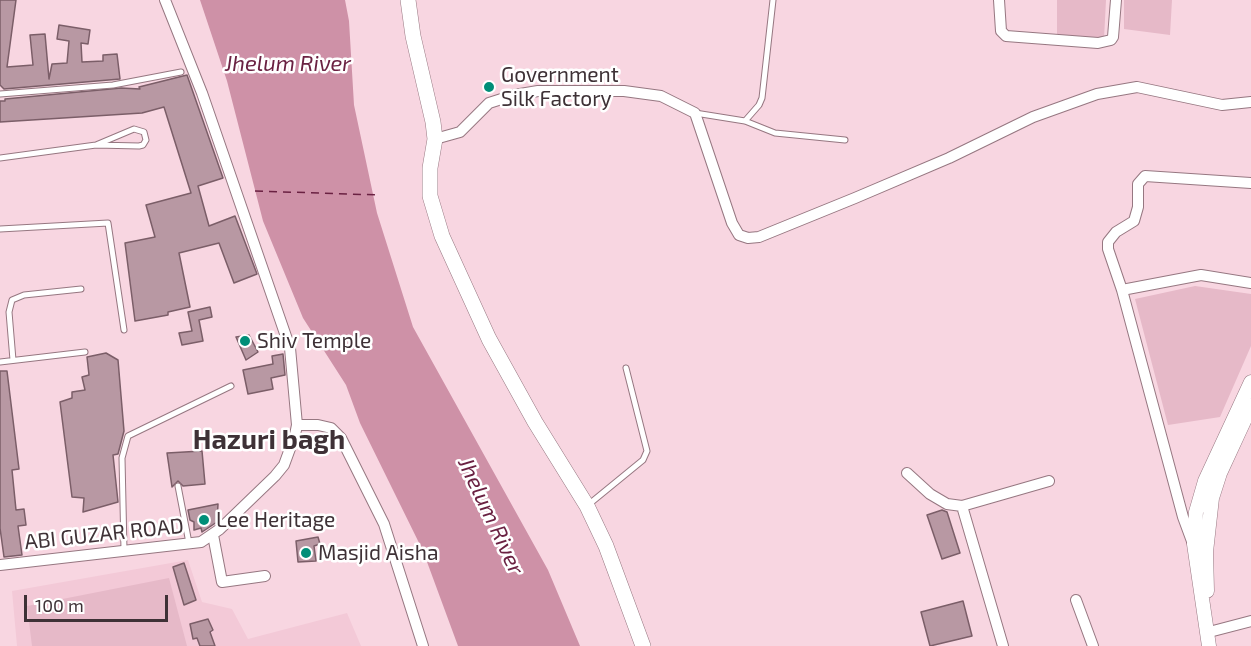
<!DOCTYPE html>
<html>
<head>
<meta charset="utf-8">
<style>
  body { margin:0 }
  #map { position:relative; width:1251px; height:646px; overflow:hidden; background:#f8d6e1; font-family:"Exo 2",sans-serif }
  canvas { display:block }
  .scale { position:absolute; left:24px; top:595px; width:144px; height:27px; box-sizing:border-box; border:3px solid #3e3136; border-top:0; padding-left:8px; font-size:18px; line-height:21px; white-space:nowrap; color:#3e3136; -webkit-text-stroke:4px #fff; paint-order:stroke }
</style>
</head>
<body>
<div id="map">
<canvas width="1251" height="646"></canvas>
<div class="scale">100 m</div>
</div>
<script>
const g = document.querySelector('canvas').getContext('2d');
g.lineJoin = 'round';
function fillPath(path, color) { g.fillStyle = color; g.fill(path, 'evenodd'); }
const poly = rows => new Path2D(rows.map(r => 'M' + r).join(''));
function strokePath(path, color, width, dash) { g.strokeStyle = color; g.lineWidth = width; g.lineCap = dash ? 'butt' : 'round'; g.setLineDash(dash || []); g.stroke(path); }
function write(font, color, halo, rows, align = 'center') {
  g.font = font + ' "Exo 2",sans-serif'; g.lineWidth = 5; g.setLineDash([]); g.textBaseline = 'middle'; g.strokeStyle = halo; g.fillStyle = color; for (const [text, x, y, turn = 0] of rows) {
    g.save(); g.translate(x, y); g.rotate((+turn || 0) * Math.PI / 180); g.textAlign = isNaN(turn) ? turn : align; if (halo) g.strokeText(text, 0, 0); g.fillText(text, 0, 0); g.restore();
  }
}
const built = poly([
  [188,560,202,602,232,609,248,639,347,613,361,646,17,646,12,591]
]);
const green = poly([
  [1057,0,1106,0,1104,39,1057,39],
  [1124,0,1172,0,1170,35,1124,29],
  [1195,286,1251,294,1251,346,1220,417,1168,425,1135,299],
  [169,578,187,646,32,646,27,606]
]);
const water = poly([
  [200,0,345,0,349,21,354,105,377,213,413,327,548,570,580,646,458,646,423,551,360,423,346,385,303,318,263,221,227,81]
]);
const ferry = poly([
  [255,191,379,195]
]);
const building = poly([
  [0,0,16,0,7,67,33,65,30,35,45,34,49,79,52,64,67,63,69,41,57,39,59,25,90,30,88,44,81,43,82,62,103,61,103,55,117,54,120,79,4,89,0,85,0,0],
  [187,75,223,178,198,186,209,226,235,216,257,274,234,283,219,243,179,253,190,307,168,312,168,315,135,321,125,243,155,237,146,205,191,193,164,107,142,113,0,122,0,101,5,101,5,99,121,88,140,89,139,87,187,75],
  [210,307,212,317,199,320,203,341,182,345,179,333,192,331,188,312,210,307],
  [249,335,258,352,246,360,236,337,249,335],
  [106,353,118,360,124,431,118,454,113,455,118,502,83,512,84,498,72,497,60,402,72,398,72,392,85,390,82,377,89,375,87,357,106,353],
  [283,354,285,375,271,378,273,389,248,394,243,370,273,364,272,356,283,354],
  [0,371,7,371,19,469,12,470,16,510,24,509,26,525,18,526,22,555,4,557,0,528,0,371],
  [202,451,205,484,183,486,178,481,172,487,167,453,202,451],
  [218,504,217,522,202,532,201,528,194,530,194,522,190,520,188,510,218,504],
  [942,510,947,512,960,553,942,559,927,515,942,510],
  [318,537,320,544,314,546,316,561,298,562,296,541,318,537],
  [184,563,196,600,184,605,173,567,184,563],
  [963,601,972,636,930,646,921,612,963,601],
  [208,619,213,630,210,632,215,646,200,646,197,638,193,639,190,624,208,619]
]);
const service = poly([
  [0,94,113,85,181,72],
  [695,113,745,121,775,133,845,140],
  [745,121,759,105,762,98,773,0],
  [0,158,96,145,134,129,144,132,146,140,143,145,139,146,96,145],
  [0,229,108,223,124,330],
  [13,360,9,312,12,300,24,295,81,289],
  [0,362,85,352],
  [178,486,189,543],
  [588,505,643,460,647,451,626,368],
  [124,550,122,458,128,436,231,386]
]);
const minor = poly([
  [999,0,1001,31,1006,36,1098,43,1111,40,1113,37,1116,0],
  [435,139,460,132,489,103,514,95,538,91,624,91,661,96,695,113,732,223,739,235,748,238,759,237,855,198,949,158,1033,117,1097,94,1137,87,1222,105,1251,102],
  [1122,290,1201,275,1251,283],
  [297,425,318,425,331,428,341,438,384,524,423,646],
  [907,473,930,494,947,504,962,506],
  [213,535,222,582,265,576],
  [1193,544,1183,517,1122,290,1108,249,1108,242,1116,232,1134,221,1138,207,1138,184,1145,176,1251,183],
  [0,565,201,542,220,529,275,476,284,465,295,435,297,425,290,348,202,93,165,0],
  [1076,600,1093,646],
  [1213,631,1251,621],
  [1003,646,962,506,1049,481]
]);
const tertiary = poly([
  [1207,591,1206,552,1212,498,1220,473,1251,406],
  [1209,646,1194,544,1196,512,1205,481,1251,382]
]);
const secondary = poly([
  [408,0,413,36,433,122,435,139,430,168,430,196,442,236,489,339,535,422,587,506,606,546,643,646]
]);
const markers = [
  [489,87,6,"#008e78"],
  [245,341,6,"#008e78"],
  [204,520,6,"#008e78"],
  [306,553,6,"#008e78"]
];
const poiNames = [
  ["Government",501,75],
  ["Silk Factory",501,99],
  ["Shiv Temple",257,341],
  ["Lee Heritage",216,520],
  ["Masjid Aisha",318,553]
];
const streetNames = [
  ["ABI GUZAR ROAD",104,534,-6]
];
const waterNames = [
  ["Jhelum River",288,64],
  ["Jhelum River",491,516,65]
];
const districtNames = [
  ["Hazuri bagh",269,440]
];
fillPath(built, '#f3c9d7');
fillPath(green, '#e6b9c8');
fillPath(water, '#ce91a7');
strokePath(ferry, '#6a2142', 1.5, [8, 6]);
fillPath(building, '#b898a3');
strokePath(building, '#7b5e68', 1.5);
strokePath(service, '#967781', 7);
strokePath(minor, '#967781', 12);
strokePath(tertiary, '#967781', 15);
strokePath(secondary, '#967781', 16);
strokePath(service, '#fff', 5);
strokePath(minor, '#fff', 10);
strokePath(tertiary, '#fff', 14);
strokePath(secondary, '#fff', 15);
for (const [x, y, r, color] of markers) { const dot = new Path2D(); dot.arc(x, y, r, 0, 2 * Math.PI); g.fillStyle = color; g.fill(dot); strokePath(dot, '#fff', 2); }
write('21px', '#3e3136', '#fff', poiNames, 'left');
write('21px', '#3e3136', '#fff', streetNames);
write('italic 22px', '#6a2142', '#fff', waterNames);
write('bold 27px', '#3e3136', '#fff', districtNames);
</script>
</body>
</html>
